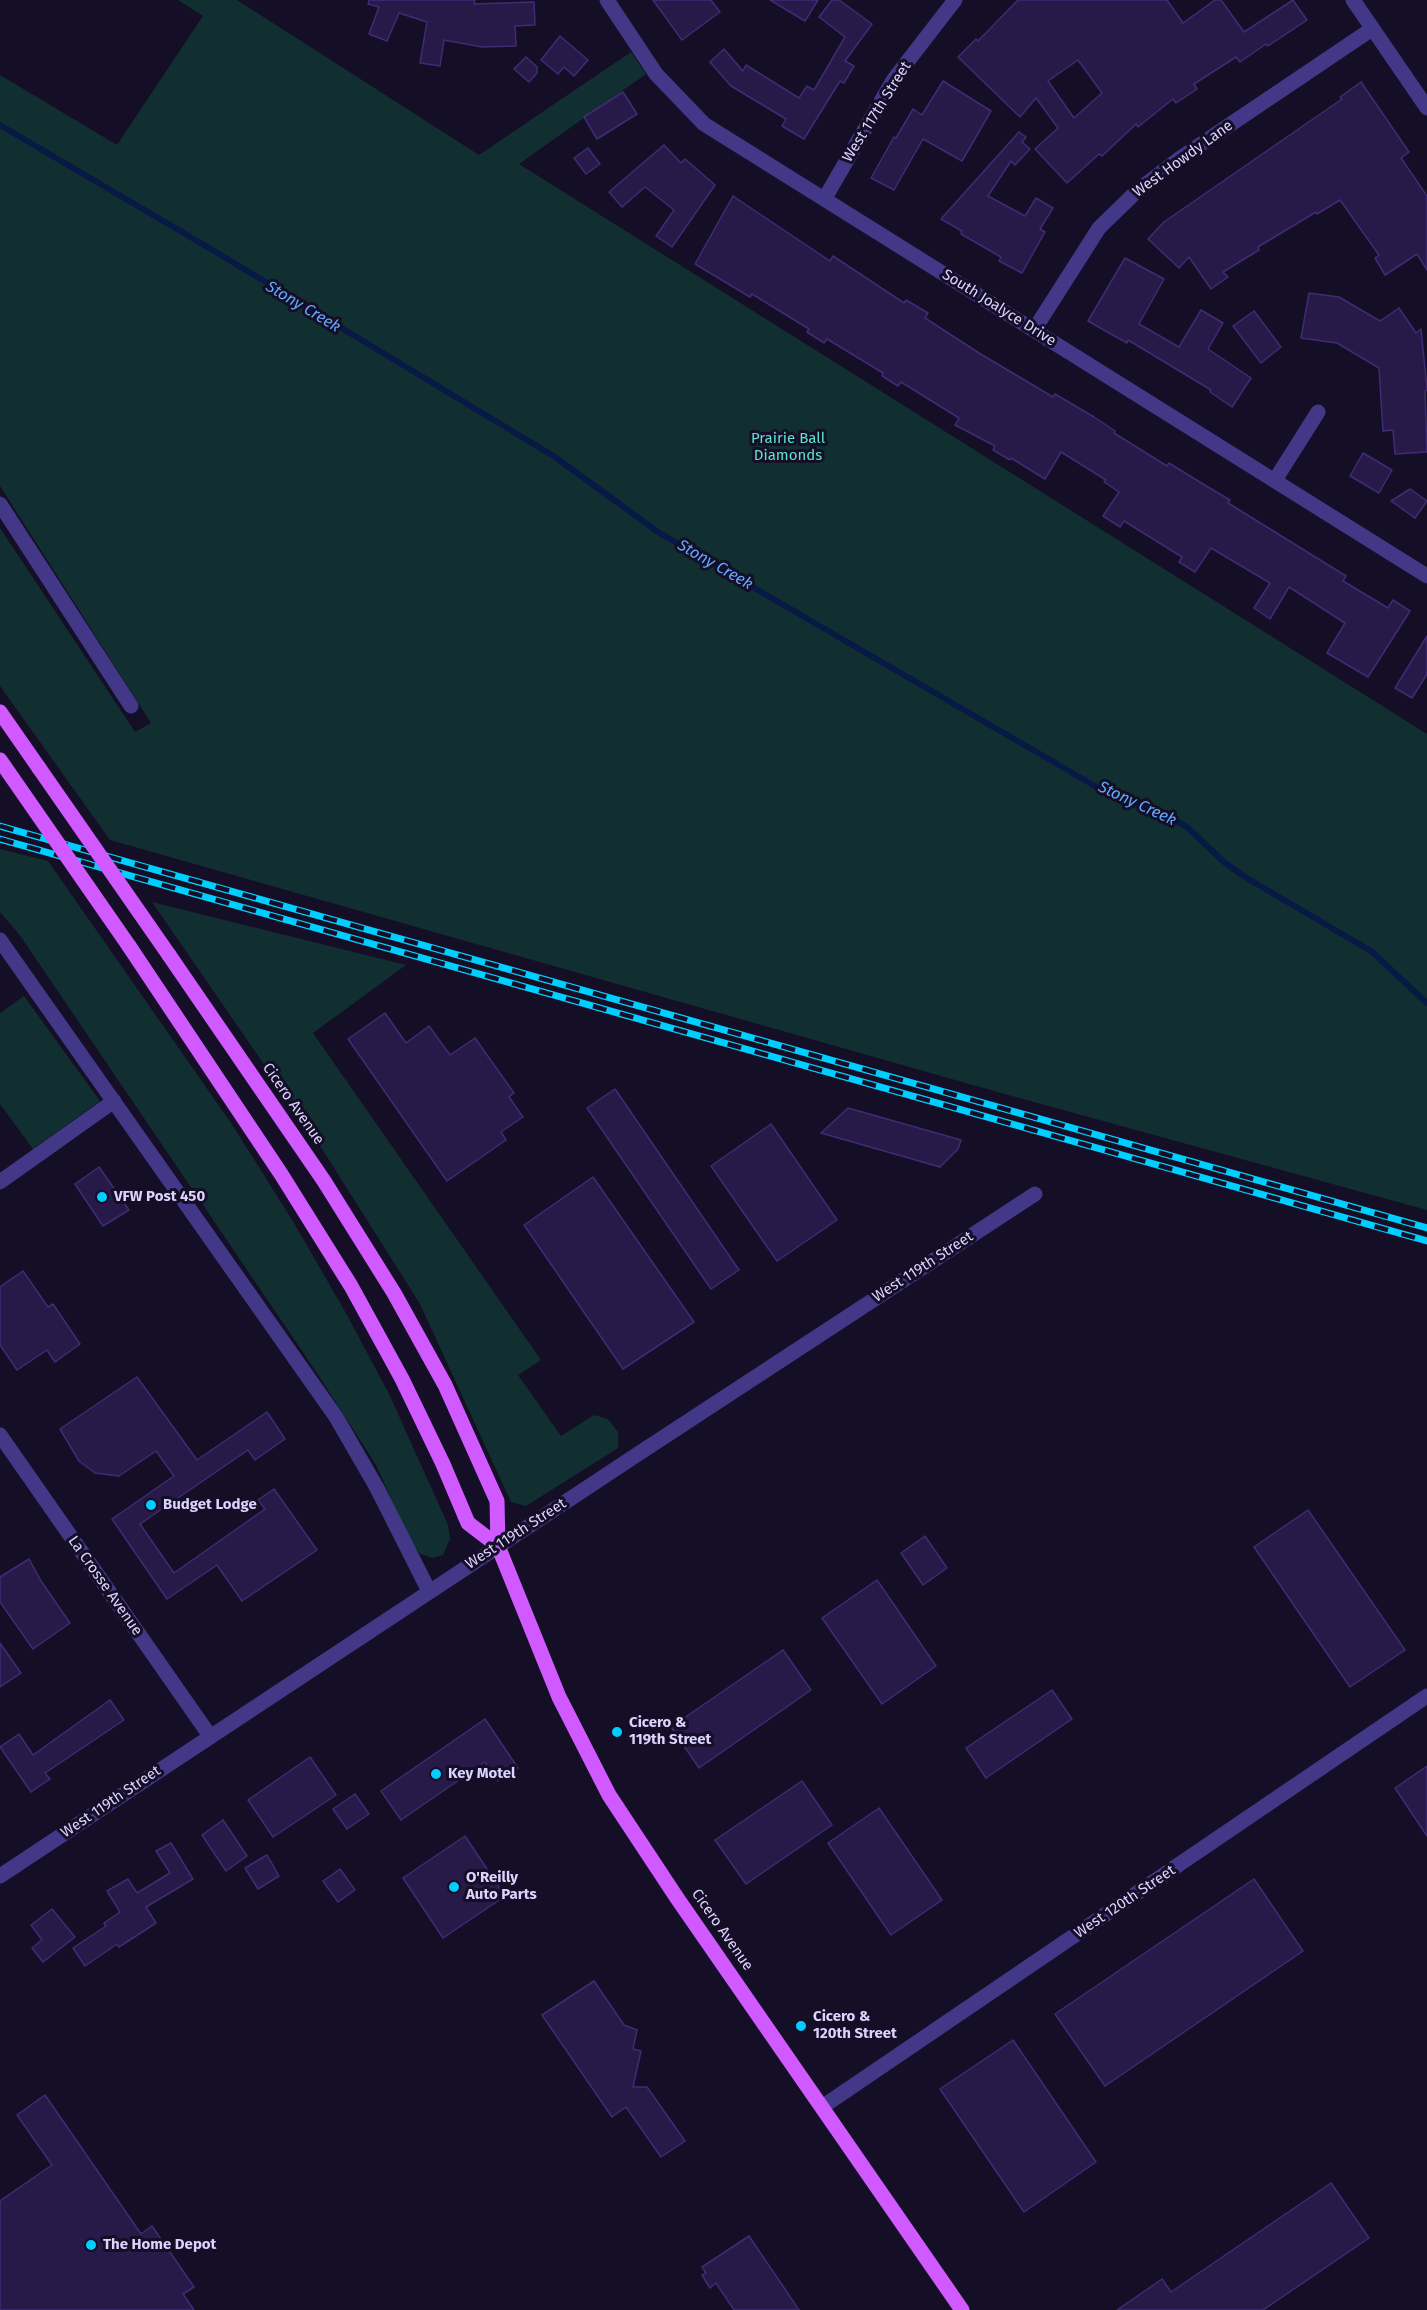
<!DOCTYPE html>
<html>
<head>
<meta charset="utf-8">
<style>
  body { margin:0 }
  canvas { display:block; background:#140e26 }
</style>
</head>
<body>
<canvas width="1427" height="2310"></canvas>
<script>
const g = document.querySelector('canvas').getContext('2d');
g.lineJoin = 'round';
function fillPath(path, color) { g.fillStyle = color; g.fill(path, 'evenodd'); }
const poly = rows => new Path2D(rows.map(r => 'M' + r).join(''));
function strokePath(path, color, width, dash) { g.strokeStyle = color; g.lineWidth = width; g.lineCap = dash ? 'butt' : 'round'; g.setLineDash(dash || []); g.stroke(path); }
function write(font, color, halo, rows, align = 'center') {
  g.font = font + ' "Fira Sans",sans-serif'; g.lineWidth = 6; g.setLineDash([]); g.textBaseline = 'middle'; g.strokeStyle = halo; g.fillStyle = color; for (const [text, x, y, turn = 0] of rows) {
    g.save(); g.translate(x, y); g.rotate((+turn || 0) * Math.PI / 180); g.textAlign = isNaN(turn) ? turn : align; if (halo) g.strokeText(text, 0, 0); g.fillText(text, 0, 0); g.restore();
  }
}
const green = poly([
  [178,0,237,0,479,155,631,52,646,74,519,164,1427,734,1427,1210,994,1091,110,840,0,686,0,528,135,732,151,723,0,486,0,75,117,145,203,16],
  [0,849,48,861,231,1123,294,1223,347,1315,390,1396,448,1525,450,1539,443,1555,433,1558,420,1554,410,1540,376,1465,315,1370,19,934,0,912],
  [152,902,406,965,313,1033,541,1360,518,1375,561,1436,594,1415,608,1419,618,1432,618,1448,526,1506,511,1502,420,1304,319,1144],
  [24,996,100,1101,33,1149,0,1104,0,1013]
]);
const stream = poly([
  [0,125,216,252,555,457,658,532,1107,793,1124,801,1167,816,1187,827,1224,862,1245,877,1371,951,1427,1003]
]);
const building = poly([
  [369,0,475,0,474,4,534,2,535,25,515,26,516,46,482,47,444,40,440,66,420,63,427,22,399,13,387,41,369,34,379,7,368,4,369,0],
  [653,0,711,0,720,12,682,40,653,0],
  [770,0,818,0,805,21,770,0],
  [832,0,839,0,872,24,845,61,854,66,844,83,840,81,804,139,782,126,786,119,731,86,710,62,724,49,743,71,746,65,799,98,807,86,814,90,845,37,819,17,832,0],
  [1018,0,1167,0,1183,23,1215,0,1221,0,1244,32,1293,0,1307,20,1268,46,1266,44,1240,62,1236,57,1194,84,1197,89,1176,103,1173,99,1138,127,1136,124,1102,156,1099,154,1067,183,1035,149,1058,128,1036,98,1020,117,958,57,976,39,978,41,1018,0],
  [1078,60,1102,93,1074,118,1048,81,1078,60],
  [560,36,588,60,574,76,564,67,558,74,541,60,560,36],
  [526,57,537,67,537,73,529,82,514,69,526,57],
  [943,81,991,111,962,161,923,139,894,190,871,178,894,137,896,138,913,109,922,115,943,81],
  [1361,82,1409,152,1401,158,1427,196,1427,270,1417,254,1385,275,1375,258,1379,255,1340,200,1317,214,1316,212,1258,247,1259,250,1223,272,1228,277,1211,289,1189,257,1179,268,1148,239,1164,222,1342,99,1340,97,1361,82],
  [623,92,637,114,597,139,584,117,623,92],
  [1019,132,1026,137,1022,142,1030,149,1015,165,1011,161,988,196,1025,216,1036,198,1053,208,1040,229,1045,232,1022,273,999,261,1001,257,961,234,962,231,941,219,1019,132],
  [664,145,681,163,685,159,715,185,672,247,656,236,674,210,645,187,622,207,609,192,664,145],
  [588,148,600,164,586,174,574,158,588,148],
  [733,196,830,261,833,256,904,303,906,300,928,313,925,318,979,353,1053,397,1055,394,1094,417,1115,431,1114,433,1167,466,1169,463,1208,487,1230,500,1228,503,1346,576,1343,581,1388,608,1393,600,1410,611,1368,677,1327,653,1345,623,1289,587,1270,619,1254,608,1270,583,1211,548,1195,572,1179,562,1182,557,1124,521,1120,527,1103,516,1119,492,1104,482,1106,480,1061,452,1045,479,1011,458,1010,460,993,450,995,446,955,425,959,418,901,382,898,386,882,376,883,373,827,339,824,343,807,332,809,329,752,294,750,297,695,264,733,196],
  [1125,258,1164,279,1139,324,1179,347,1201,310,1223,323,1208,349,1251,378,1232,407,1210,392,1211,390,1128,340,1127,343,1088,321,1125,258],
  [1309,293,1339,297,1380,321,1399,308,1416,333,1421,329,1427,389,1425,392,1427,452,1395,454,1393,430,1383,431,1379,368,1337,343,1301,338,1309,293],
  [1254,311,1281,347,1261,363,1233,326,1254,311],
  [1363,453,1392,470,1379,493,1350,476,1363,453],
  [1410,489,1427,501,1415,518,1391,501,1410,489],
  [1427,636,1427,674,1412,698,1395,688,1427,636],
  [385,1013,406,1043,429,1026,450,1055,475,1038,514,1093,509,1097,523,1117,501,1132,506,1140,447,1181,348,1039,385,1013],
  [615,1089,739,1270,711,1289,587,1108,615,1089],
  [848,1108,961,1140,958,1149,940,1167,821,1133,848,1108],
  [771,1124,837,1220,777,1261,711,1166,771,1124],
  [99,1167,129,1210,103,1226,75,1184,99,1167],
  [593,1177,694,1322,623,1369,524,1225,593,1177],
  [23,1271,48,1307,53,1304,80,1344,55,1362,47,1350,17,1370,0,1345,0,1287,23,1271],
  [137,1377,197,1460,267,1412,285,1439,255,1460,248,1450,140,1524,174,1573,265,1509,258,1500,274,1489,317,1550,242,1601,217,1565,167,1599,112,1519,174,1476,156,1451,119,1476,95,1473,79,1461,60,1429,137,1377],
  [1308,1510,1405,1650,1350,1687,1254,1547,1308,1510],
  [925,1536,947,1568,923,1585,901,1553,925,1536],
  [29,1559,41,1581,70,1623,33,1649,0,1602,0,1577,29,1559],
  [877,1580,936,1666,882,1704,822,1618,877,1580],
  [0,1643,21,1673,0,1687,0,1643],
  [783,1650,811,1690,699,1768,671,1727,783,1650],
  [1052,1690,1072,1719,986,1778,966,1748,1052,1690],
  [110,1700,124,1720,45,1773,50,1779,31,1792,0,1747,19,1734,33,1755,110,1700],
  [485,1719,518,1768,498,1781,485,1762,401,1820,381,1791,485,1719],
  [310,1757,336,1795,273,1837,248,1800,310,1757],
  [1427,1766,1427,1836,1395,1788,1427,1766],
  [802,1781,832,1825,746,1884,715,1840,802,1781],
  [355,1794,369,1814,347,1829,333,1809,355,1794],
  [879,1808,942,1900,891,1935,828,1843,879,1808],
  [223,1820,247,1856,226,1871,202,1835,223,1820],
  [465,1836,505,1896,443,1938,403,1878,465,1836],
  [171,1843,193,1879,146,1907,156,1923,119,1947,117,1944,85,1966,73,1948,106,1926,104,1923,120,1912,107,1891,128,1879,137,1893,170,1873,156,1851,171,1843],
  [267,1855,279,1876,258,1889,245,1868,267,1855],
  [340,1869,355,1890,338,1902,323,1881,340,1869],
  [1254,1879,1303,1951,1105,2086,1055,2014,1254,1879],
  [52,1909,75,1937,43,1962,32,1948,42,1940,31,1925,52,1909],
  [594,1981,624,2025,637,2030,633,2049,641,2051,633,2087,647,2087,685,2141,661,2157,626,2107,612,2117,542,2015,594,1981],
  [1013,2040,1096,2162,1024,2212,940,2089,1013,2040],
  [45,2095,141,2234,152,2226,194,2287,183,2294,194,2310,0,2310,0,2201,52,2165,17,2115,45,2095],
  [1331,2183,1369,2238,1263,2310,1117,2310,1162,2279,1171,2292,1331,2183],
  [749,2236,799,2310,734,2310,716,2283,710,2288,702,2275,706,2273,702,2267,749,2236]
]);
const minor = poly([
  [607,0,656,74,704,124,1427,576],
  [1353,0,1427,108],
  [825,198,894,79,955,0],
  [1034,330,1099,228,1137,191,1179,159,1372,29],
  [1275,480,1318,412],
  [0,504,131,706],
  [0,940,336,1417,377,1488,429,1591],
  [0,1182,114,1101],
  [0,1435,210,1736],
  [0,1876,641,1452,1035,1194],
  [822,2107,1427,1696]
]);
const primary = poly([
  [0,712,39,768],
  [129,946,281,1174,351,1286,402,1379,443,1464,468,1523,498,1546],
  [169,955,324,1181,394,1293,445,1385,497,1501,498,1546,559,1697,609,1795,677,1898,962,2310]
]);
const rail = poly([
  [0,826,1427,1228],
  [0,839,1427,1241]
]);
const primaryBridge = poly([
  [0,760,129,946],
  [39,768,169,955]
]);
const markers = [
  [102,1197,6,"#00cefe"],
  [151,1505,6,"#00cefe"],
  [617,1732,6,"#00cefe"],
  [436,1774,6,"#00cefe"],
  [454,1887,6,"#00cefe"],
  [801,2026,6,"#00cefe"],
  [91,2245,6,"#00cefe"]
];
const streetNames = [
  ["West 117th Street",877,112,-58],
  ["West Howdy Lane",1183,159,-36],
  ["South Joalyce Drive",999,308,32],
  ["Cicero Avenue",293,1104,55],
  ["West 119th Street",923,1267,-33],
  ["West 119th Street",516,1534,-33],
  ["La Crosse Avenue",105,1586,55],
  ["West 119th Street",111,1802,-34],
  ["West 120th Street",1125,1902,-34],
  ["Cicero Avenue",722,1930,55]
];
const parkNames = [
  ["Prairie Ball",788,439],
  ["Diamonds",788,456]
];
const poiNames = [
  ["VFW Post 450",114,1197],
  ["Budget Lodge",163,1505],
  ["Cicero &",629,1723],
  ["119th Street",629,1740],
  ["Key Motel",448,1774],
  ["O'Reilly",466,1878],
  ["Auto Parts",466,1895],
  ["Cicero &",813,2017],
  ["120th Street",813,2034],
  ["The Home Depot",103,2245]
];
const waterNames = [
  ["Stony Creek",303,307,31],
  ["Stony Creek",715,565,30],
  ["Stony Creek",1137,804,25]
];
fillPath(green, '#112f30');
strokePath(stream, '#081945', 6);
fillPath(building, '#271a48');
strokePath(building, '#402b75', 1.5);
strokePath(minor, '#423887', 15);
strokePath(primary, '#d05aff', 15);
strokePath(rail, '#00cefe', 7);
strokePath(rail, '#140e26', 4.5, [14]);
strokePath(primaryBridge, '#d05aff', 15);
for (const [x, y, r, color] of markers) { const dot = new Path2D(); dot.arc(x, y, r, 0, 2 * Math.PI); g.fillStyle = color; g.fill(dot); strokePath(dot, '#140e26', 2); }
write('15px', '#dcd3ff', '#140e26', streetNames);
write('15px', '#5be4ce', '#140e26', parkNames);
write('bold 15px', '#dcd3ff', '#140e26', poiNames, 'left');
write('italic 16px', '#61a8ff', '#140e26', waterNames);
</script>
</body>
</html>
